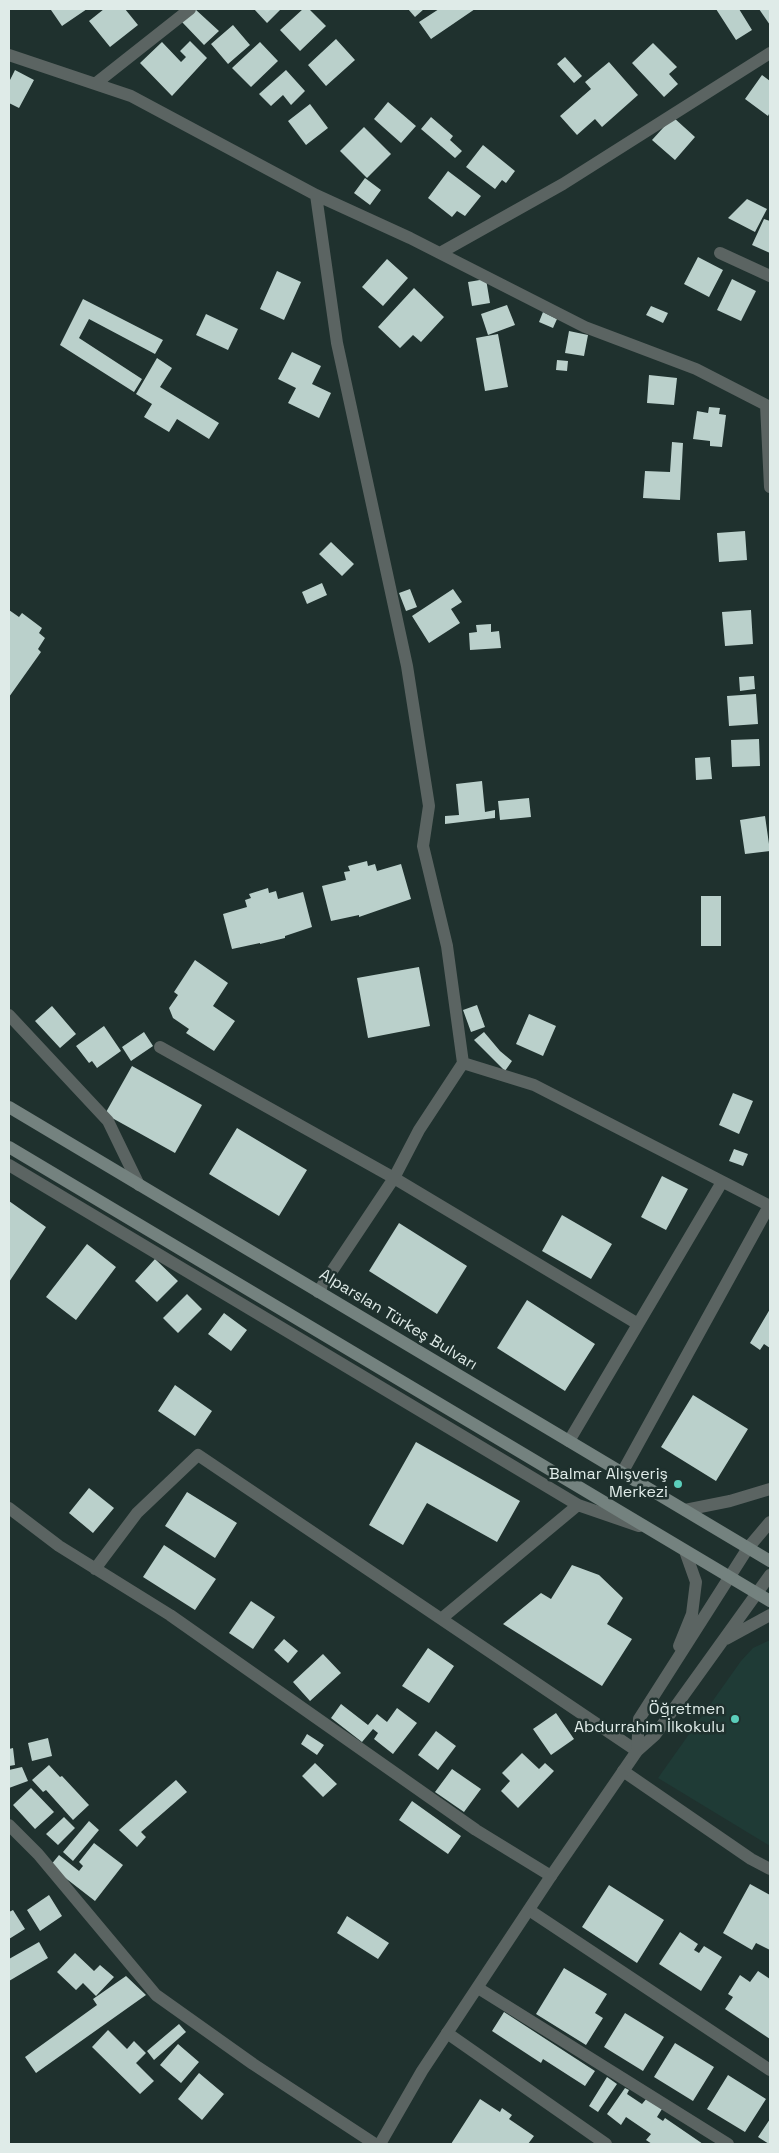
<!DOCTYPE html>
<html>
<head>
<meta charset="utf-8">
<style>
  body { margin:0 }
  #map { position:relative; width:779px; height:2153px; overflow:hidden; background:#1f312e; font-family:"Space Grotesk",sans-serif }
  canvas { display:block }
  .frame { position:absolute; inset:0; border:10px solid #dfebe8; pointer-events:none }
</style>
</head>
<body>
<div id="map">
<canvas width="779" height="2153"></canvas>
<div class="frame"></div>
</div>
<script>
const g = document.querySelector('canvas').getContext('2d');
g.lineJoin = 'round';
function fillPath(path, color) { g.fillStyle = color; g.fill(path, 'evenodd'); }
const poly = rows => new Path2D(rows.map(r => 'M' + r).join(''));
function strokePath(path, color, width, dash) { g.strokeStyle = color; g.lineWidth = width; g.lineCap = dash ? 'butt' : 'round'; g.setLineDash(dash || []); g.stroke(path); }
function write(font, color, halo, rows, align = 'center') {
  g.font = font + ' "Space Grotesk",sans-serif'; g.lineWidth = 5; g.setLineDash([]); g.textBaseline = 'middle'; g.strokeStyle = halo; g.fillStyle = color; for (const [text, x, y, turn = 0] of rows) {
    g.save(); g.translate(x, y); g.rotate((+turn || 0) * Math.PI / 180); g.textAlign = isNaN(turn) ? turn : align; if (halo) g.strokeText(text, 0, 0); g.fillText(text, 0, 0); g.restore();
  }
}
const built = poly([
  [770,1640,770,1846,658,1778,741,1661,753,1648]
]);
const building = poly([
  [54,9,87,9,62,26,51,10],
  [104,9,125,9,138,25,110,47,89,21],
  [195,9,219,31,204,45,182,22],
  [254,9,281,9,267,23],
  [303,9,309,9,326,26,300,51,280,30],
  [408,9,424,9,415,17],
  [439,9,475,9,431,39,419,22],
  [716,9,739,9,752,30,736,40],
  [759,9,770,9,770,25],
  [233,25,250,45,228,64,211,44],
  [336,39,355,60,326,86,308,65],
  [190,41,207,58,172,96,140,63,162,42,181,62,186,57,180,51],
  [260,42,278,61,251,87,232,68],
  [653,43,677,67,669,74,678,84,664,97,632,63],
  [565,57,582,76,574,83,557,64],
  [609,62,638,95,602,127,595,119,577,135,560,116,591,89,585,82],
  [15,70,34,80,19,108,9,103,9,82],
  [286,70,305,91,291,105,283,95,271,106,259,94],
  [762,75,770,81,770,112,768,116,745,99],
  [388,102,416,126,401,143,374,119],
  [310,104,328,128,306,145,288,121],
  [431,117,453,136,450,140,462,151,455,158,421,129],
  [673,117,695,137,675,160,652,140],
  [364,127,391,154,367,178,340,151],
  [483,145,515,171,506,183,502,180,495,189,466,167],
  [448,171,481,196,465,216,457,211,452,217,428,198],
  [365,178,381,190,370,205,354,193],
  [747,199,767,209,755,232,728,218],
  [764,219,770,221,770,253,752,245],
  [698,257,723,270,709,297,684,284],
  [387,259,408,278,383,306,362,287],
  [277,271,301,282,284,320,260,309],
  [486,279,490,303,472,306,468,282],
  [732,279,756,291,741,321,717,310],
  [414,288,444,317,421,342,413,335,400,348,378,327],
  [83,299,163,340,155,354,89,319,79,338,142,379,134,392,60,345],
  [507,305,515,325,488,335,481,314],
  [651,306,668,313,663,323,646,315],
  [543,312,557,319,553,328,539,322],
  [206,314,238,329,228,350,196,335],
  [569,331,588,335,584,356,565,353],
  [498,334,508,387,485,391,476,338],
  [292,352,321,366,312,384,331,393,319,418,288,403,296,388,278,379],
  [157,358,172,368,160,387,219,423,209,439,177,419,169,432,144,417,152,404,136,394],
  [557,360,568,361,567,371,556,370],
  [649,375,677,378,674,405,647,403],
  [709,407,720,408,719,414,726,415,722,447,710,446,710,441,693,439,697,411,708,413],
  [672,442,683,443,680,500,643,498,645,471,670,472],
  [745,531,747,560,719,562,717,533],
  [331,542,354,564,342,576,319,554],
  [322,583,327,595,307,604,302,592],
  [410,589,417,607,406,611,399,593],
  [453,589,462,602,451,609,460,623,429,643,412,616],
  [9,610,19,617,22,613,42,628,39,633,45,638,38,649,41,652,9,697],
  [751,610,753,644,725,646,722,612],
  [491,624,491,632,499,631,501,648,470,650,469,633,477,632,476,625],
  [754,676,755,689,740,691,739,677],
  [756,694,758,724,729,726,727,696],
  [759,739,760,766,732,767,731,740],
  [710,757,712,779,696,780,695,758],
  [482,781,485,812,495,810,495,818,445,824,445,816,459,815,456,784],
  [529,798,531,817,500,820,498,801],
  [765,816,770,851,745,854,740,820],
  [367,861,368,866,375,864,377,871,401,864,411,899,359,917,359,915,331,921,322,886,346,880,344,872,350,871,348,866],
  [268,888,269,893,276,891,278,899,303,892,312,927,285,936,285,938,260,944,260,943,232,949,223,914,247,907,245,900,251,898,249,894],
  [701,896,721,896,721,946,701,946],
  [195,960,228,983,213,1006,235,1021,214,1051,186,1033,189,1029,173,1018,169,1008,178,995,174,992],
  [419,967,430,1026,368,1038,357,978],
  [477,1005,485,1027,471,1032,463,1010],
  [52,1006,76,1034,60,1048,35,1021],
  [529,1014,556,1026,543,1056,516,1044],
  [104,1026,121,1051,97,1068,92,1061,89,1063,76,1046],
  [144,1032,153,1046,131,1061,122,1047],
  [484,1032,500,1051,512,1061,505,1071,474,1040],
  [132,1066,202,1105,175,1153,105,1114],
  [733,1093,753,1101,739,1134,719,1125],
  [237,1128,307,1170,279,1216,209,1174],
  [734,1149,748,1154,743,1166,729,1161],
  [662,1176,688,1189,666,1230,641,1217],
  [9,1201,46,1227,9,1282],
  [562,1215,612,1244,591,1279,542,1251],
  [399,1223,467,1266,437,1314,369,1271],
  [87,1244,116,1267,76,1320,46,1297],
  [155,1259,178,1281,157,1302,135,1281],
  [187,1294,202,1309,178,1333,163,1318],
  [527,1300,595,1344,565,1391,497,1348],
  [770,1309,770,1348,764,1344,760,1350,750,1343],
  [224,1313,247,1330,231,1351,208,1334],
  [175,1385,212,1411,195,1436,158,1411],
  [693,1395,748,1429,716,1481,661,1447],
  [416,1442,520,1501,497,1542,427,1503,403,1545,369,1525],
  [89,1488,114,1508,93,1533,69,1513],
  [187,1492,237,1523,215,1558,165,1526],
  [164,1545,216,1579,195,1610,143,1577],
  [572,1565,599,1575,623,1598,607,1624,632,1639,602,1686,503,1624,541,1593,551,1599],
  [251,1601,275,1617,253,1649,229,1633],
  [284,1639,298,1651,288,1663,274,1650],
  [428,1648,454,1666,429,1703,402,1686],
  [323,1654,341,1673,310,1701,293,1682],
  [341,1704,368,1725,377,1714,387,1722,397,1708,417,1723,393,1754,374,1739,378,1733,373,1729,362,1742,331,1718],
  [556,1713,574,1739,551,1755,533,1729],
  [436,1731,456,1746,438,1770,418,1755],
  [307,1734,324,1745,317,1755,301,1744],
  [48,1738,52,1756,32,1761,28,1743],
  [13,1748,15,1765,9,1766,9,1749],
  [522,1753,539,1769,545,1763,554,1771,518,1808,501,1791,510,1781,502,1773],
  [315,1763,337,1784,323,1797,302,1776],
  [49,1765,60,1777,62,1776,89,1805,73,1820,46,1790,43,1792,32,1780],
  [22,1767,28,1781,9,1788,9,1770],
  [452,1769,481,1789,464,1812,435,1792],
  [176,1780,187,1792,141,1832,146,1837,137,1847,119,1830],
  [31,1788,54,1812,35,1829,13,1805],
  [412,1801,461,1836,448,1854,399,1820],
  [64,1817,75,1828,58,1845,46,1834],
  [89,1821,99,1830,73,1861,63,1852],
  [94,1843,123,1865,95,1901,50,1866,59,1855,79,1871,83,1866,79,1862],
  [750,1884,770,1895,770,1950,756,1943,752,1950,723,1933],
  [609,1885,664,1920,637,1963,582,1927],
  [49,1895,62,1916,40,1931,27,1910],
  [13,1910,25,1929,9,1939,9,1912],
  [347,1916,389,1943,378,1959,337,1933],
  [680,1932,698,1944,694,1950,699,1953,704,1946,722,1957,701,1991,659,1964],
  [39,1942,48,1958,9,1981,9,1959],
  [75,1953,94,1971,100,1965,114,1977,96,1996,83,1983,76,1990,57,1972],
  [564,1968,607,1994,595,2013,603,2018,586,2045,536,2014],
  [758,1971,770,1979,770,2039,725,2009,733,1997,728,1994,740,1975,750,1982],
  [126,1976,146,1995,36,2073,25,2057,97,2005,93,1999],
  [504,2012,595,2071,585,2086,543,2059,541,2063,492,2031],
  [625,2013,664,2037,643,2071,604,2047],
  [179,2024,186,2032,154,2060,147,2051],
  [108,2030,127,2049,134,2041,146,2053,136,2063,154,2081,140,2094,92,2047],
  [675,2043,714,2067,693,2101,654,2077],
  [178,2044,199,2062,181,2083,160,2065],
  [199,2073,224,2094,202,2120,178,2099],
  [728,2075,766,2099,745,2132,707,2109],
  [607,2077,617,2084,598,2112,589,2106],
  [625,2088,629,2090,627,2094,642,2104,647,2098,662,2109,657,2117,663,2121,665,2118,703,2144,652,2144,646,2140,651,2134,626,2117,621,2125,607,2114],
  [480,2099,500,2112,502,2108,512,2115,509,2119,534,2136,528,2144,451,2144],
  [770,2119,770,2144,769,2144,758,2137]
]);
const minor = poly([
  [9,55,131,96,316,195,410,238,585,327,696,369,770,407],
  [95,84,190,9],
  [316,195,337,343,407,666,429,806,423,846,447,946,463,1063],
  [440,253,563,184,770,53],
  [720,253,770,276],
  [766,405,770,487],
  [9,1015,108,1121,139,1185],
  [160,1047,394,1178,638,1324],
  [9,1165,578,1505,639,1526],
  [318,1292,394,1178,419,1130,463,1063,534,1085,770,1206],
  [569,1441,722,1182],
  [622,1473,769,1206],
  [9,1508,59,1546,170,1615,476,1830,551,1876],
  [95,1569,137,1513,198,1455,637,1751],
  [441,1619,578,1505],
  [623,1771,751,1859,770,1869],
  [9,1825,38,1854,156,1995,253,2064,375,2144],
  [529,1910,770,2070],
  [478,1988,728,2144],
  [447,2033,606,2144]
]);
const tertiary = poly([
  [685,1510,730,1501,770,1489],
  [726,1639,770,1615],
  [679,1646,692,1614,696,1582,685,1551],
  [637,1751,639,1719,748,1548,770,1522],
  [380,2144,422,2071,551,1876,637,1751,655,1735,770,1575]
]);
const secondary = poly([
  [9,1107,770,1561],
  [9,1147,770,1601]
]);
const markers = [
  [678,1484,5,"#5bcebb"],
  [735,1719,5,"#5bcebb"]
];
const streetNames = [
  ["Alparslan Türkeş Bulvarı",398,1320,31]
];
const poiNames = [
  ["Balmar Alışveriş",668,1475],
  ["Merkezi",668,1493],
  ["Öğretmen",725,1710],
  ["Abdurrahim İlkokulu",725,1728]
];
fillPath(built, '#1f3b36');
fillPath(building, '#bad0cb');
strokePath(minor, '#5b6462', 12);
strokePath(tertiary, '#5b6462', 12);
strokePath(secondary, '#74827f', 12);
for (const [x, y, r, color] of markers) { const dot = new Path2D(); dot.arc(x, y, r, 0, 2 * Math.PI); g.fillStyle = color; g.fill(dot); strokePath(dot, '#1f312e', 2); }
write('16px', '#dfebe8', '#1f312e', streetNames);
write('16px', '#dfebe8', '#1f312e', poiNames, 'right');
</script>
</body>
</html>
